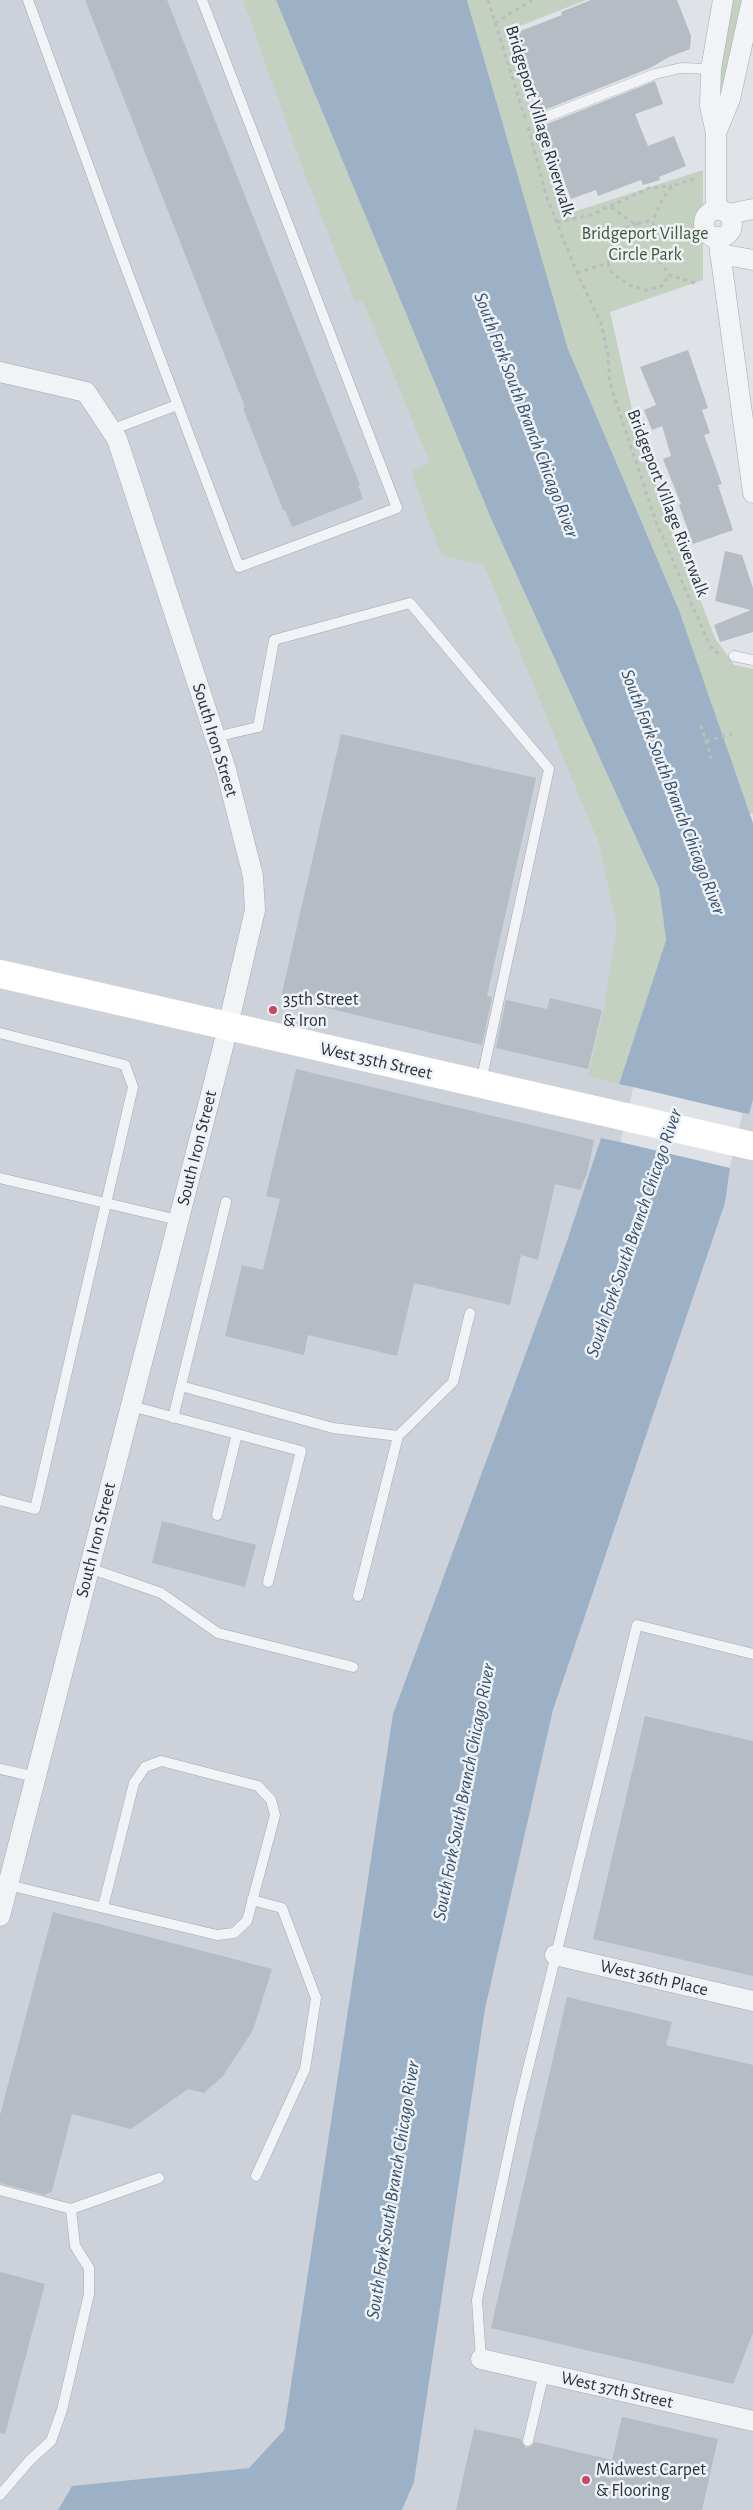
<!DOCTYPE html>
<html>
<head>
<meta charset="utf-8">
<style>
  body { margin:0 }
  canvas { display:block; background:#dfe2e7 }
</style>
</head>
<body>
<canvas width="753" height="2510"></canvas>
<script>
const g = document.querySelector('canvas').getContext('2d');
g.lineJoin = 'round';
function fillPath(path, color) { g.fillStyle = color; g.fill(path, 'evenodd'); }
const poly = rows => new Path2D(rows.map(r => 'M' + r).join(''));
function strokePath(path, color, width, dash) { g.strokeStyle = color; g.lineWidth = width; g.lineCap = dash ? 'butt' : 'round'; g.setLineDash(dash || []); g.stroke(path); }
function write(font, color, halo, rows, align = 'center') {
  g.font = font + ' "Alegreya Sans",sans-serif'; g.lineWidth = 5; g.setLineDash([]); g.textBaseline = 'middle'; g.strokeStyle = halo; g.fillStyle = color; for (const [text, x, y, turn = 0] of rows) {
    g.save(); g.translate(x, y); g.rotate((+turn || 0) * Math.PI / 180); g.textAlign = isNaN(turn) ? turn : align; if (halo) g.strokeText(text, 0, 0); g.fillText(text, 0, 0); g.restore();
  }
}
const built = poly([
  [0,0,276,0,659,888,619,1083,633,1087,620,1142,601,1138,566,1244,393,1714,284,2430,249,2468,72,2486,58,2510,0,2510],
  [753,1100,753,2510,402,2510,414,2482,485,2009,553,1710,725,1203,730,1168,743,1113,749,1114]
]);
const green = poly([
  [243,0,276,0,493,523,659,888,666,940,619,1084,588,1076,604,1008,617,926,599,844,484,565,441,555,411,471,430,463,363,301,355,302,299,159],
  [467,0,586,0,505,32,567,214,703,170,703,280,610,312,639,441,715,638,734,665,753,669,753,814,749,813,679,610,568,349],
  [725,0,743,0,716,115]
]);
const water = poly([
  [276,0,467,0,568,349,679,610,753,823,753,1100,749,1114,743,1113,730,1168,725,1203,553,1710,485,2009,414,2482,402,2510,58,2510,72,2486,249,2468,284,2430,393,1714,566,1244,601,1138,620,1142,633,1087,619,1084,666,940,659,888,493,523]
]);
const pier = poly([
  [633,1087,743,1113,730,1168,620,1142]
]);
const building = poly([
  [85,0,167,0,360,485,358,485,363,499,292,527,285,510,283,510,243,408,245,407],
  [591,0,677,0,691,36,690,49,669,57,650,68,542,111,510,35,562,15,561,12],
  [655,81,663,104,635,114,648,146,674,136,686,166,659,177,660,180,643,185,641,180,598,196,596,190,571,199,550,143,544,145,537,128],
  [688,350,708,408,702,410,710,433,704,435,722,484,718,485,733,530,693,544,679,505,681,504,663,459,671,456,662,426,652,430,644,410,656,405,640,367],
  [725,551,742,555,753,588,753,632,720,642,714,625,751,610,715,601],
  [341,734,536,778,487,996,492,997,482,1045,281,997],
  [550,998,602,1010,588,1069,496,1048,506,1000,547,1009],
  [296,1069,594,1140,587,1174,580,1190,555,1184,538,1260,521,1255,510,1305,414,1283,397,1356,308,1335,304,1355,225,1336,242,1265,263,1270,280,1199,266,1196],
  [162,1521,256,1545,245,1587,152,1563],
  [645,1716,753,1741,753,1976,593,1939],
  [53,1912,272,1969,253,2030,223,2076,204,2093,188,2089,131,2129,72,2114,52,2191,44,2195,0,2183,0,2115],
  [567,1997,672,2022,666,2045,753,2065,753,2333,733,2384,491,2328],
  [0,2272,45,2284,5,2434,0,2433],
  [622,2417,718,2439,702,2510,456,2510,474,2429,521,2439,522,2443,526,2448,530,2447,535,2442,612,2460]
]);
const path = poly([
  [488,0,526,121],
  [495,23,532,0],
  [528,127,547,198,577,273,601,323,608,355,610,384,656,522,709,644,715,652,721,653],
  [694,179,672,186,663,198,653,220,654,239,659,260,669,275,695,283],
  [611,207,635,224,653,220],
  [557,222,591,215,649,188,672,186],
  [608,263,612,247,626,228,635,224,654,239],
  [577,273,608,263,612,273,629,285,646,290,662,286,669,275],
  [701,725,711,758],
  [706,741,732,734]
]);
const lane = poly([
  [28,0,118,247,239,567,397,508,202,0],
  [541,119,655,74,681,68,711,69],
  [111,430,177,405],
  [734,656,753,660],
  [215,737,258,727,274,640,410,603,549,769,481,1082],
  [0,1033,125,1065,133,1087,35,1509,0,1500],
  [0,1178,178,1220],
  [181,1386,333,1428,398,1436,453,1382,470,1313],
  [131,1406,301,1451,268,1582],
  [173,1418,226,1202],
  [217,1515,237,1434],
  [89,1568,161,1593,218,1633,353,1667],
  [358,1596,398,1436],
  [0,1769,36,1777],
  [8,1885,217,1935,234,1933,247,1921,275,1815,271,1800,258,1786,161,1761,145,1767,134,1783,103,1907],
  [252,1900,282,1908,316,1998,305,2069,256,2176],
  [0,2190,71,2209,159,2178],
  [481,2359,477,2300,519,2105,637,1625,753,1654],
  [528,2441,544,2373],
  [0,2495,30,2460,51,2441,62,2410,89,2294,89,2268,75,2246,71,2209]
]);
const street = poly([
  [716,133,730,99,752,0],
  [716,210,716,133,710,106,711,69,723,0],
  '704 224a14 14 0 1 1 28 0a14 14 0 1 1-28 0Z',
  [728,214,753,209],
  [718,237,753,493],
  [720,254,753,260],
  [0,372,86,392,117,439,226,770,253,876,255,910,223,1047,0,1916],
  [555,1955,753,2001],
  [481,2359,753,2421]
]);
const secondary = poly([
  [0,974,753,1146]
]);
const markers = [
  [273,1010,5,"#c54b61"],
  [586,2480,5,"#c54b61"]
];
const streetNames = [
  ["Bridgeport Village Riverwalk",540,121,73],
  ["Bridgeport Village Riverwalk",668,503,69],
  ["South Iron Street",215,740,73],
  ["West 35th Street",376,1061,13],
  ["South Iron Street",197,1148,-76],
  ["South Iron Street",96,1540,-76],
  ["West 36th Place",654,1978,13],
  ["West 37th Street",617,2390,13]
];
const parkNames = [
  ["Bridgeport Village",645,234],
  ["Circle Park",645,255]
];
const poiNames = [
  ["35th Street",283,1000],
  ["& Iron",283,1021],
  ["Midwest Carpet",596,2470],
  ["& Flooring",596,2491]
];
const waterNames = [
  ["South Fork South Branch Chicago River",526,415,69],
  ["South Fork South Branch Chicago River",673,792,69],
  ["South Fork South Branch Chicago River",634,1233,-71],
  ["South Fork South Branch Chicago River",464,1792,-79],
  ["South Fork South Branch Chicago River",393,2190,-81]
];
fillPath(built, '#cdd1d9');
fillPath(green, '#c5d1c0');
fillPath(water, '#9cb1c5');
fillPath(pier, '#dfe2e7');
fillPath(building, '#b6bcc4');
strokePath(lane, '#a5a9b1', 11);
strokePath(street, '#a5a9b1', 21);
strokePath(path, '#b9bdc2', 3, [4, 4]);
strokePath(lane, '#f1f3f6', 10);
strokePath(street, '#f1f3f6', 20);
strokePath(secondary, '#fff', 28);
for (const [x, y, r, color] of markers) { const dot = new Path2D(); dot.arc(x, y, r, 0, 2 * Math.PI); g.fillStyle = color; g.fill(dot); strokePath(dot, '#eef1f5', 2); }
write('18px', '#29313d', '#eef1f5', streetNames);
write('18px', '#3e5837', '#eef1f5', parkNames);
write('18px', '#29313d', '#eef1f5', poiNames, 'left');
write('italic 19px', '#36516e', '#eef1f5', waterNames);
</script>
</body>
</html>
